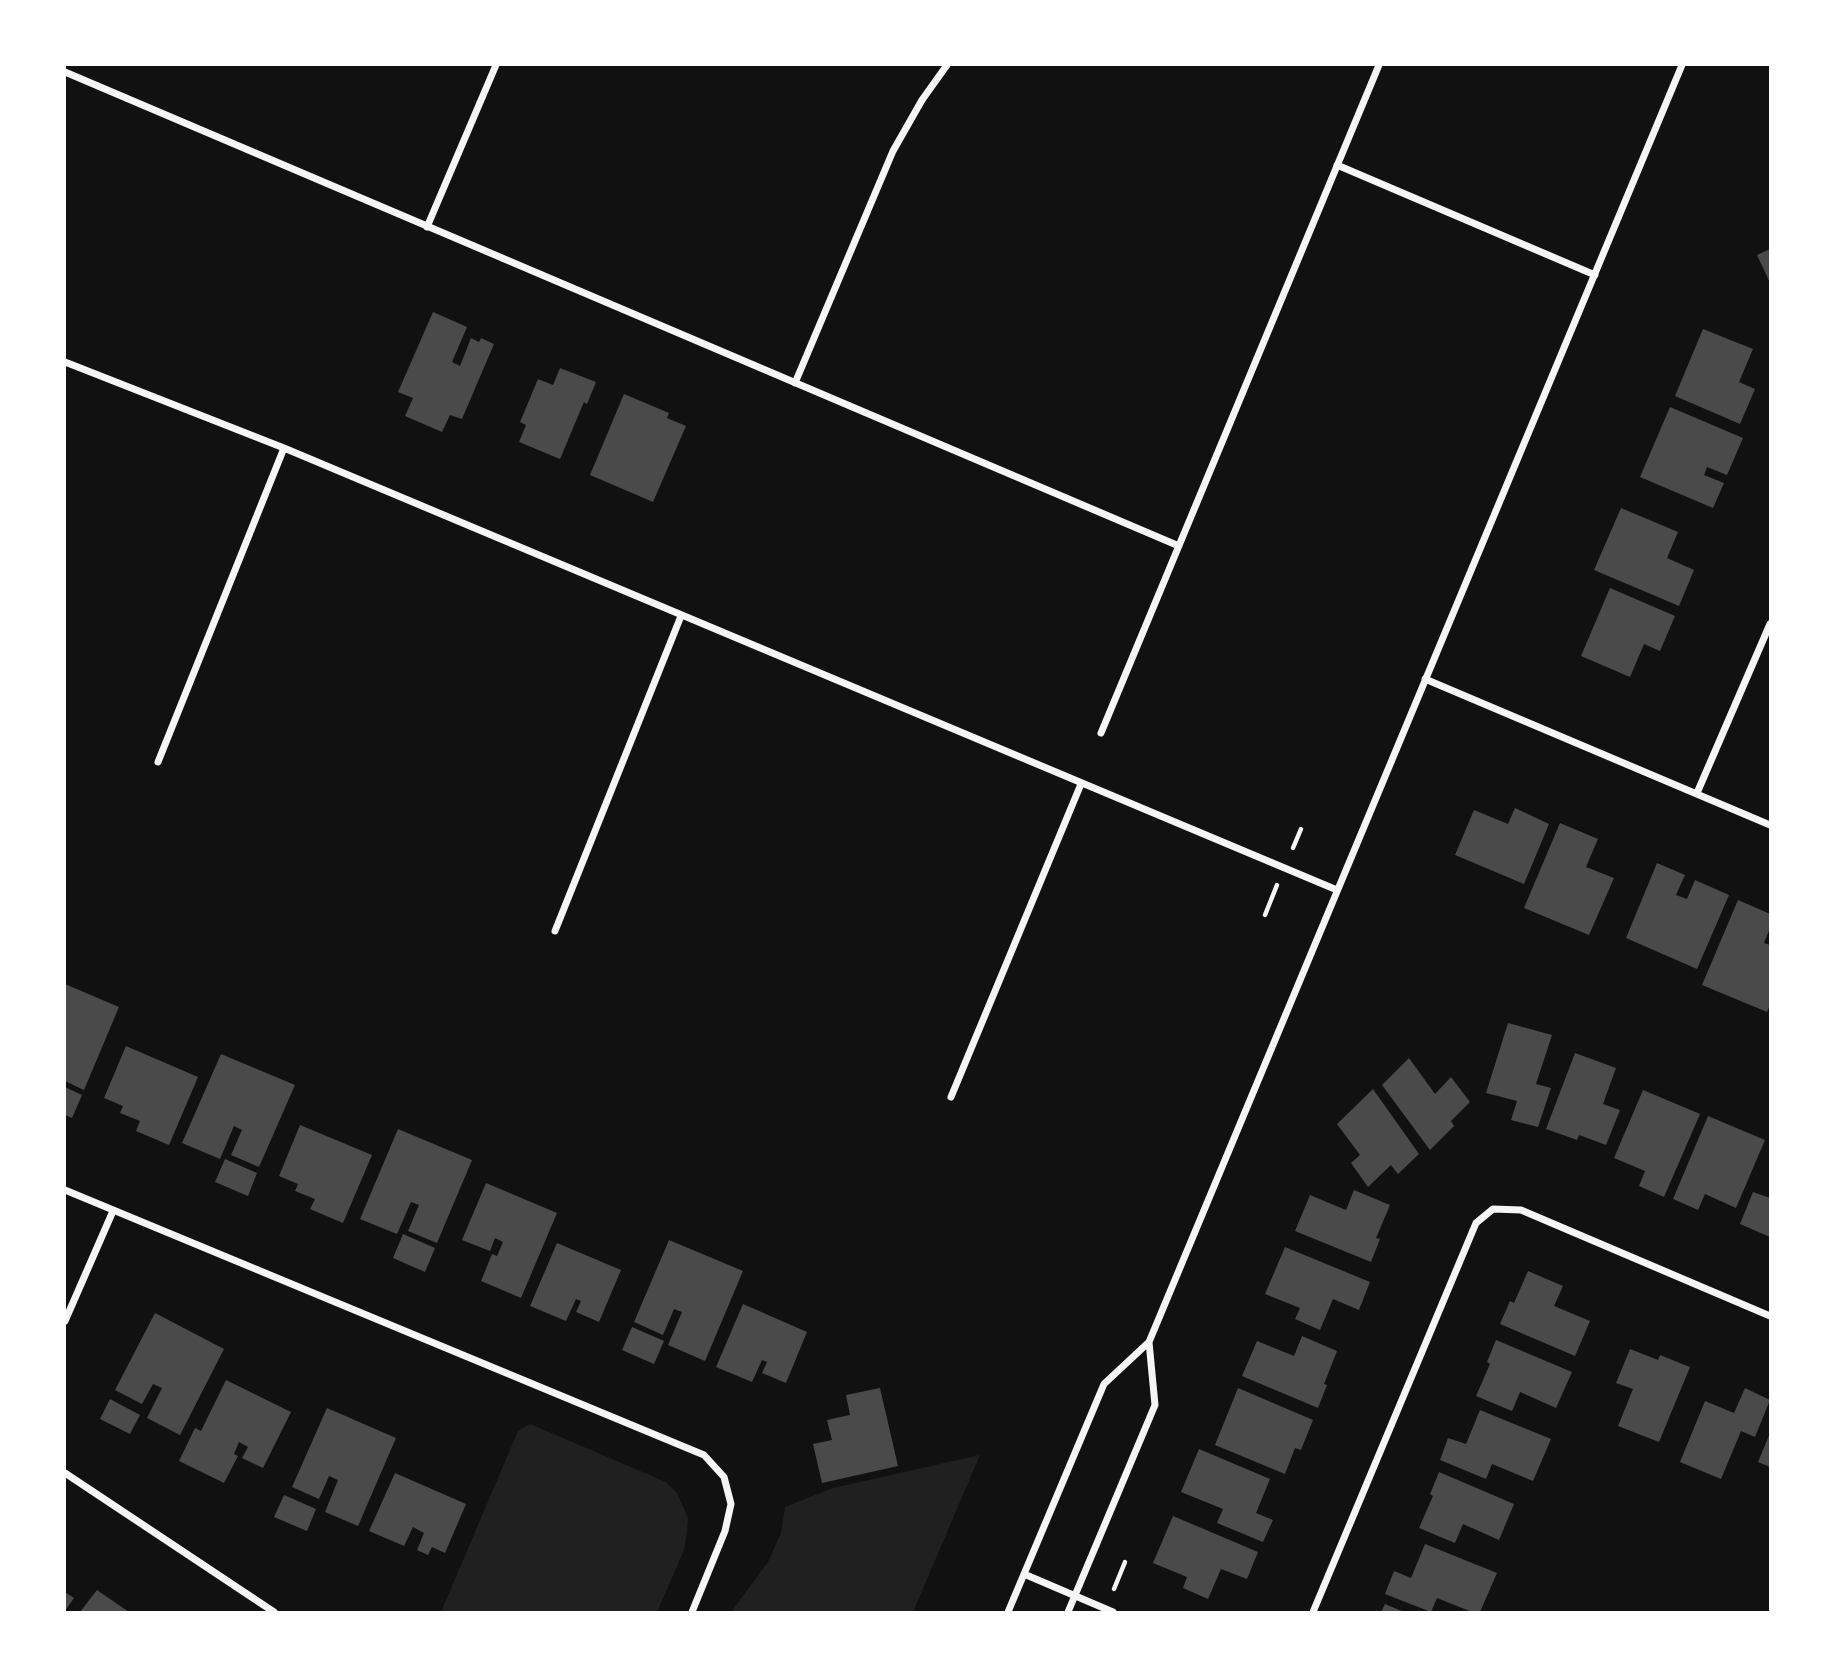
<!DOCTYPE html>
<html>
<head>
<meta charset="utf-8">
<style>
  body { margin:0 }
  #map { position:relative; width:1835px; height:1677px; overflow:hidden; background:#111; font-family:"Varela Round",sans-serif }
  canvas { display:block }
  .frame { position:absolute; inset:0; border:66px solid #fff; pointer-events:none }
</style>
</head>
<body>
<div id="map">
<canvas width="1835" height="1677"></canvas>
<div class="frame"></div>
</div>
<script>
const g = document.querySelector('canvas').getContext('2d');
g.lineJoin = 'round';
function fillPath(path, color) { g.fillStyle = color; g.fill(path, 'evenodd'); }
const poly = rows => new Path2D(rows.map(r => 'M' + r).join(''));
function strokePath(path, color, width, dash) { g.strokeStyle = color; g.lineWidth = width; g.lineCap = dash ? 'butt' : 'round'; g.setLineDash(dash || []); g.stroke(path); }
const green = poly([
  [530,1424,666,1482,677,1493,688,1518,687,1531,684,1550,657,1612,441,1612,518,1431],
  [980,1455,913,1612,731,1612,768,1562,781,1533,785,1507,833,1488]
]);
const building = poly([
  [1770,249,1770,283,1757,255],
  [433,312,467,327,452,362,460,366,471,338,479,342,481,338,494,344,462,419,450,415,442,432,405,416,413,398,398,392],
  [1703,329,1753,349,1739,382,1755,389,1740,424,1675,396],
  [560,368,596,382,587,404,584,402,560,459,519,442,526,425,520,422,538,379,553,385],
  [624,394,669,413,667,418,686,426,653,502,590,475],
  [1670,407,1743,438,1727,475,1707,467,1706,470,1704,475,1724,483,1713,508,1640,477],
  [1621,508,1678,532,1667,558,1694,570,1679,606,1594,570],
  [1610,588,1675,616,1660,651,1644,644,1630,677,1581,656],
  [1515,808,1549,824,1524,884,1455,855,1474,810,1508,824],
  [1560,823,1598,839,1586,867,1614,878,1589,935,1524,908],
  [1657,863,1685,875,1676,895,1687,899,1695,880,1729,895,1697,969,1626,938],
  [1738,900,1770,914,1770,928,1764,943,1770,945,1770,1005,1767,1012,1702,985],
  [65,984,119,1007,84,1090,65,1081],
  [1508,1023,1552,1035,1536,1084,1551,1088,1538,1127,1511,1120,1517,1101,1486,1093],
  [126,1046,198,1077,169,1145,136,1131,140,1121,120,1113,123,1106,104,1098],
  [1575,1053,1616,1068,1603,1104,1620,1110,1606,1145,1579,1135,1577,1140,1546,1129],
  [221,1054,295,1085,259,1167,231,1155,242,1130,234,1126,220,1159,182,1143],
  [1409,1058,1435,1094,1451,1077,1470,1102,1451,1121,1454,1126,1430,1150,1382,1085],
  [65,1087,82,1095,72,1118,65,1115],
  [1373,1089,1419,1154,1398,1174,1391,1165,1368,1187,1351,1163,1360,1155,1337,1124],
  [1643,1090,1700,1114,1664,1197,1639,1186,1645,1171,1614,1158],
  [1708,1116,1765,1140,1736,1208,1705,1194,1698,1210,1673,1199],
  [300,1125,372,1155,343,1223,310,1209,315,1199,295,1191,298,1184,279,1176],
  [398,1129,472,1160,437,1243,408,1231,419,1205,411,1202,397,1234,360,1219],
  [225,1159,257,1173,248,1196,215,1182],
  [486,1183,557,1213,521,1298,481,1281,492,1254,497,1256,503,1242,495,1238,490,1251,462,1240],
  [1354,1190,1390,1205,1376,1238,1380,1239,1371,1262,1295,1231,1310,1195,1346,1210],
  [1753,1192,1770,1198,1770,1237,1740,1224],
  [403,1234,435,1248,425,1272,393,1258],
  [669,1240,743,1271,705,1361,668,1345,682,1312,674,1309,663,1335,634,1322],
  [557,1243,621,1270,599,1322,576,1312,581,1301,576,1299,566,1321,530,1306],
  [1285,1247,1370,1282,1359,1310,1333,1299,1320,1330,1295,1319,1300,1308,1265,1294],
  [1528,1271,1563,1286,1554,1306,1590,1321,1575,1356,1500,1324,1510,1301,1514,1303],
  [743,1304,807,1332,786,1383,762,1373,767,1362,762,1360,752,1382,716,1367],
  [155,1313,224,1349,180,1435,147,1418,162,1388,153,1384,142,1404,115,1390],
  [632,1327,664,1341,654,1364,622,1350],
  [1302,1336,1337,1351,1324,1384,1327,1385,1318,1408,1242,1376,1257,1341,1294,1356],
  [1496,1340,1572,1372,1556,1408,1520,1392,1512,1411,1476,1396,1490,1364,1487,1362],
  [1630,1349,1658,1360,1660,1355,1690,1367,1659,1442,1618,1426,1633,1389,1616,1383],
  [226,1380,291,1412,263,1468,242,1458,248,1447,239,1442,234,1454,238,1456,224,1483,179,1461,195,1428,201,1431],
  [880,1388,898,1466,822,1483,813,1444,832,1440,827,1420,850,1415,846,1395],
  [1238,1388,1313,1420,1301,1450,1295,1448,1285,1474,1215,1445],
  [1745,1388,1770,1400,1755,1437,1741,1431,1721,1479,1680,1462,1705,1401,1734,1413],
  [110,1399,140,1415,130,1434,100,1419],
  [327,1408,396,1438,358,1526,325,1512,338,1480,329,1476,319,1499,292,1487],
  [1480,1410,1551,1439,1533,1481,1492,1464,1486,1479,1440,1460,1448,1438,1466,1444],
  [1770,1433,1770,1467,1758,1462],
  [1199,1449,1270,1479,1256,1513,1273,1520,1263,1542,1217,1523,1223,1509,1181,1492],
  [1439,1472,1514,1504,1499,1540,1463,1524,1455,1543,1419,1528,1433,1496,1430,1494],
  [395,1473,466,1504,445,1553,432,1547,428,1555,417,1550,424,1533,413,1527,404,1546,369,1531],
  [284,1495,316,1509,307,1531,274,1517],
  [1173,1516,1258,1552,1247,1579,1221,1569,1208,1599,1183,1588,1187,1577,1153,1563],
  [1425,1544,1497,1573,1480,1612,1472,1612,1437,1598,1431,1612,1385,1594,1394,1571,1411,1578],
  [97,1590,129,1612,80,1612],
  [65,1592,74,1598,65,1611],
  [1385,1604,1404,1612,1381,1612]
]);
const path = poly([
  [1293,848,1301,829],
  [1265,915,1277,885],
  [1114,1589,1125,1562]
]);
const minor = poly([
  [65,72,1179,546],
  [1337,165,1595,275],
  [427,227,496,65],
  [65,362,284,448,1337,890],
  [795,383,893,151,922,100,947,65],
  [1425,679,1770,825],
  [1101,733,1379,65],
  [158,762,284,448],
  [1697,793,1770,624],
  [555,931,681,616],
  [951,1097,1081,784],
  [65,1190,704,1455,724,1477,731,1504,725,1531,692,1612],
  [65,1321,113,1211],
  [65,1473,274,1612],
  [1024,1574,1113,1612],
  [1008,1612,1104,1384,1149,1342,1682,65],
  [1068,1612,1155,1405,1149,1342],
  [1313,1612,1476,1223,1493,1209,1521,1210,1770,1316]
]);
fillPath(green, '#202020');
fillPath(building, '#4a4a4a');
strokePath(path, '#f5f5f5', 4.5);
strokePath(minor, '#f5f5f5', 7);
</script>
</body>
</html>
